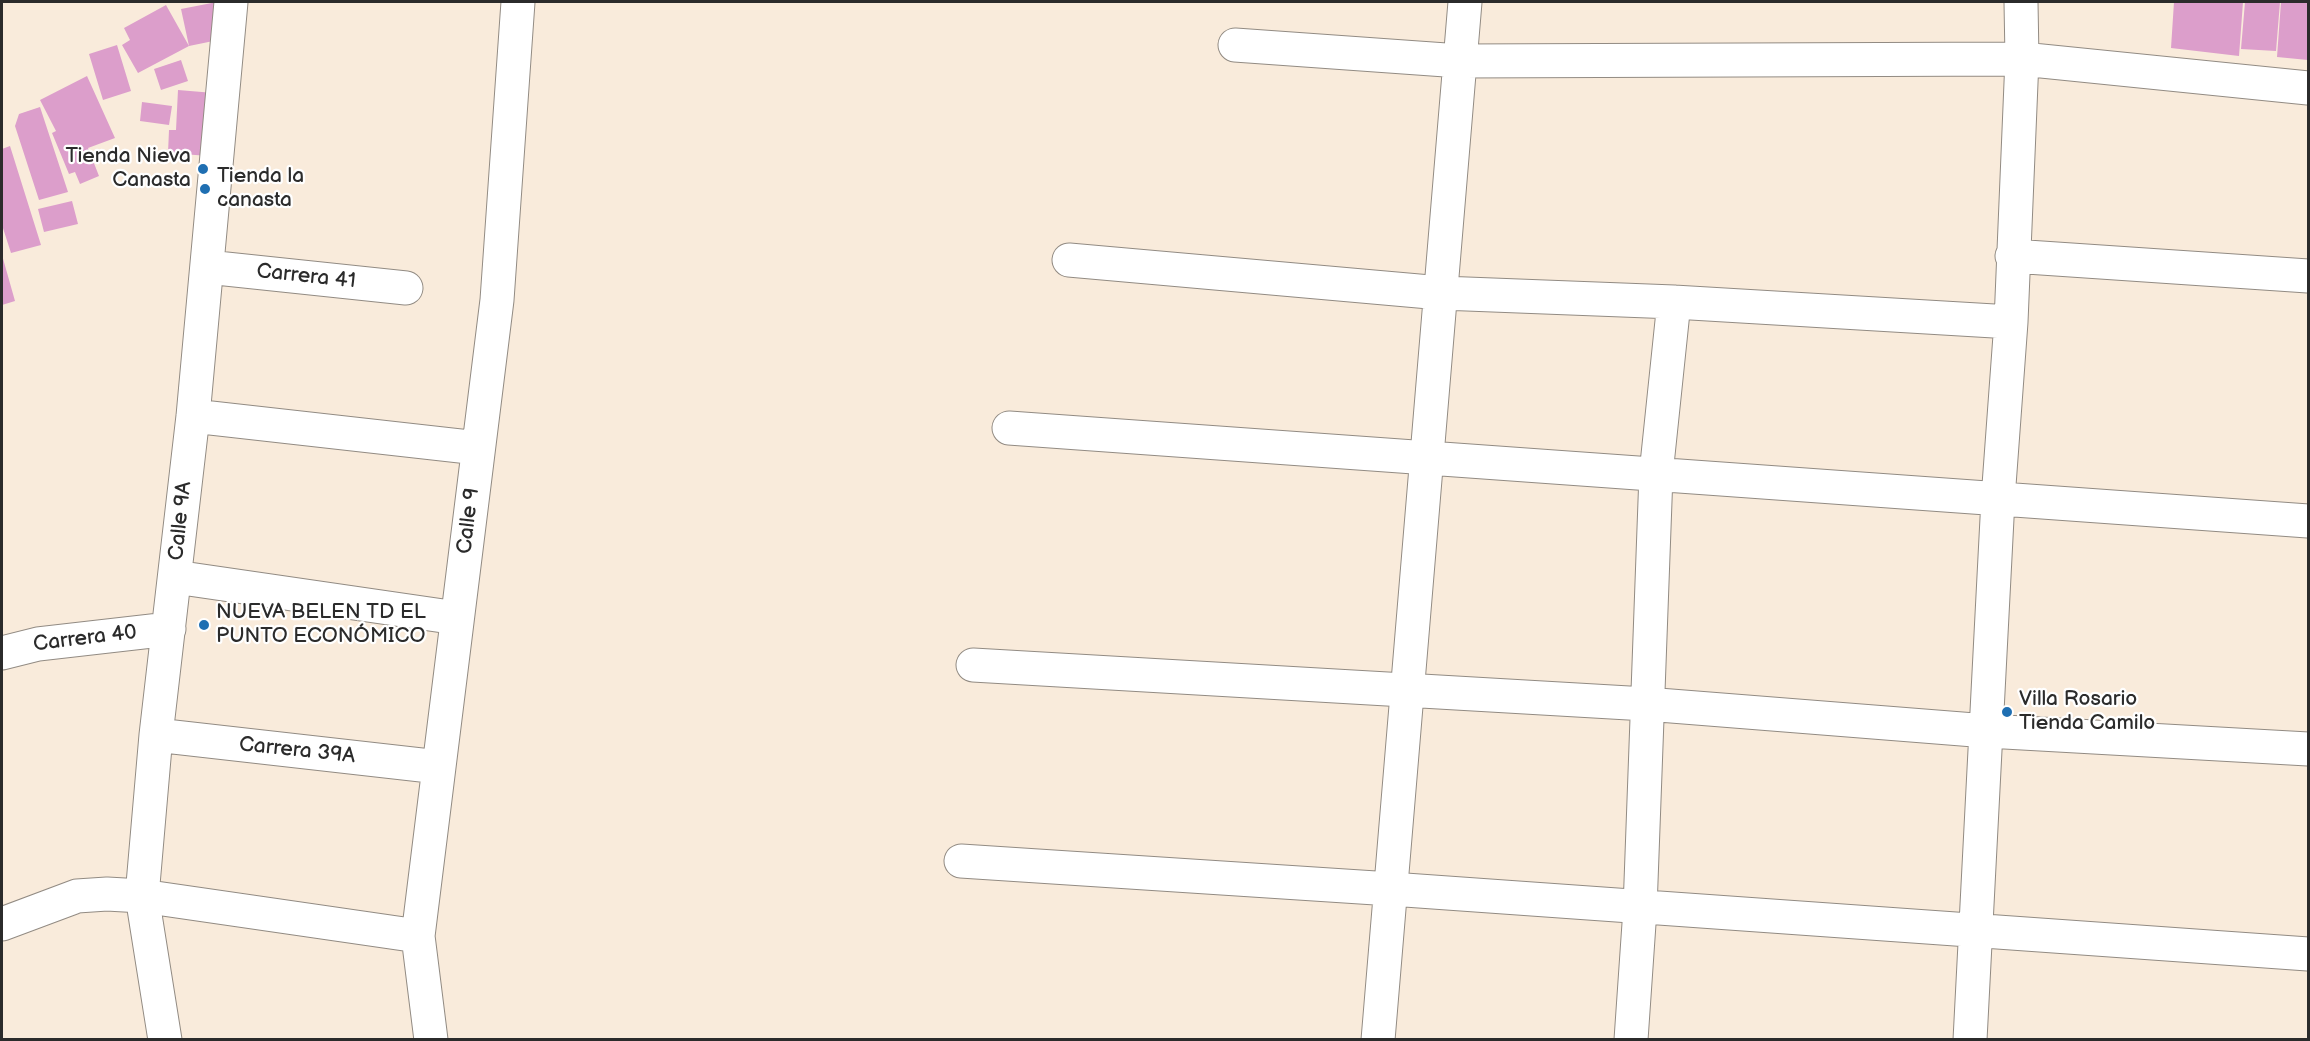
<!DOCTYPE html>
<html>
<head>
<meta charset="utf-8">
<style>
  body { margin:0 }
  #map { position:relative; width:2310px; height:1041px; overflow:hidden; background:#f9ebdb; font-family:"Balsamiq Sans",sans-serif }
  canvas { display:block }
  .frame { position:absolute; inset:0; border:3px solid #2b2b2b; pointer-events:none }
</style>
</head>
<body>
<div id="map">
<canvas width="2310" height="1041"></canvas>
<div class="frame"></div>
</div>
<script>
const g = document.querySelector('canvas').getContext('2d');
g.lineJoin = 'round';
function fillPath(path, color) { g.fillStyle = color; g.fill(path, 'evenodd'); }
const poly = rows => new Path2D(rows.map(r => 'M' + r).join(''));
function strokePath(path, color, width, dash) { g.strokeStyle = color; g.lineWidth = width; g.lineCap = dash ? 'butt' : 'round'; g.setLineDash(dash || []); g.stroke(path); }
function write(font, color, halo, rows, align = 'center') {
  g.font = font + ' "Balsamiq Sans",sans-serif'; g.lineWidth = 4.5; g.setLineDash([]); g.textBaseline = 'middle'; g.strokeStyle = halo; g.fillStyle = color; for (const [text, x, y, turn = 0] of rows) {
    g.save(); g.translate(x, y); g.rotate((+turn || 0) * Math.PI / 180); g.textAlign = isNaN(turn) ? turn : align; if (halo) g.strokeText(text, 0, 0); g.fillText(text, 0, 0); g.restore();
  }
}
const building = poly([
  [217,2,223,39,189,46,181,9],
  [2174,2,2243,2,2239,56,2171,48],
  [2245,2,2280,2,2276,51,2241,49],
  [2281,2,2308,2,2308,60,2277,57],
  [166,5,189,46,138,73,122,45,130,40,124,28],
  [117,45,131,91,103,100,89,54],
  [181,60,188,81,161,90,154,69],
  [87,76,115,138,88,148,99,176,80,184,75,172,69,174,52,133,56,131,40,100],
  [178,90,214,93,209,156,168,153,169,130,176,130],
  [142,102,172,106,169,125,140,121],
  [40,107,68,192,39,200,15,126,19,114],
  [10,146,41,245,11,253,2,225,2,149],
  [72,201,78,224,44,232,38,209],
  [2,255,15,301,2,305]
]);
const minor = poly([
  [1235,45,1460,61,2022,59,2308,88],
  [2012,256,2308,276],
  [1069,260,1441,293,1674,302,2011,322],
  [207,267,406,288],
  [193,416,478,448],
  [1009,428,2308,521],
  [175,577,457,618],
  [2,653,38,644,169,629],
  [973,665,1646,704,1987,731,2308,749],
  [156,735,439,767],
  [961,861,1391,889,2308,954],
  [2,924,77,896,107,894,142,896,418,936],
  [165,1040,142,896,156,735,193,416,231,2],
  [431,1040,418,936,497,300,518,2],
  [1378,1040,1465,2],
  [1631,1040,1640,909,1656,474,1674,302],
  [1970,1040,1998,499,2011,322,2022,59,2021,2]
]);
const markers = [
  [203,169,6,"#1f6fb2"],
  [205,189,6,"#1f6fb2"],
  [204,625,6,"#1f6fb2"],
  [2007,712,6,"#1f6fb2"]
];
const poiNames = [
  ["Tienda Nieva",191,157,"right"],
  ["Canasta",191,181,"right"],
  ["Tienda la",217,177],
  ["canasta",217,201],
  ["NUEVA BELEN TD EL",216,613],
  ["PUNTO ECONÓMICO",216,637],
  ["Villa Rosario",2019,700],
  ["Tienda Camilo",2019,724]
];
const streetNames = [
  ["Carrera 41",306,277,6],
  ["Calle 9A",181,521,-84],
  ["Calle 9",469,521,-83],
  ["Carrera 40",85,639,-7],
  ["Carrera 39A",297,751,6]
];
fillPath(building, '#dc9ecb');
strokePath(minor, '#928b83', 35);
strokePath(minor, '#fff', 33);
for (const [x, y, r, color] of markers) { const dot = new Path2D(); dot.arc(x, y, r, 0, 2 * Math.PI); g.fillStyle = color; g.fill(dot); strokePath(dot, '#fff', 2); }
write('21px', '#2b2b2b', '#fff', poiNames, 'left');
write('21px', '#2b2b2b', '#fff', streetNames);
</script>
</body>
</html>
